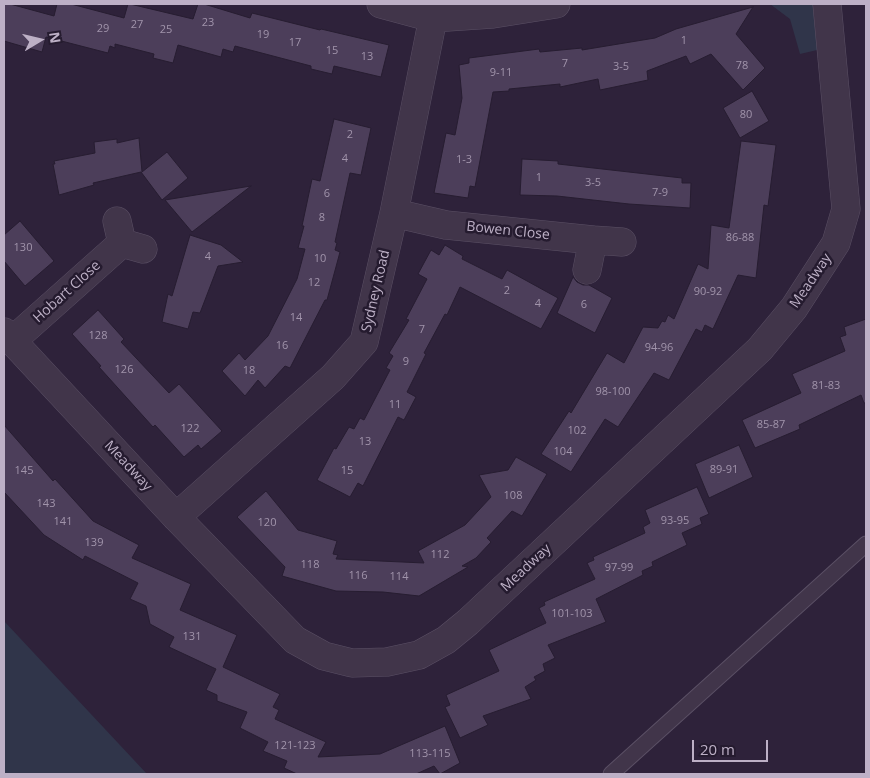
<!DOCTYPE html>
<html>
<head>
<meta charset="utf-8">
<style>
  body { margin:0 }
  #map { position:relative; width:870px; height:778px; overflow:hidden; background:#2e223a; font-family:"Open Sans",sans-serif }
  canvas { display:block }
  .frame { position:absolute; inset:0; border:5px solid #bdb0c6; pointer-events:none }
  .north { position:absolute; left:15px; top:15px; width:50px; height:50px; -webkit-text-stroke:4px #251b2f; paint-order:stroke; rotate:81deg; font-size:14px; font-weight:700; line-height:20px; text-align:center; color:#bdb0c6 }
  .north::after { content:''; display:block; margin:auto; width:18px; height:22px; background:#bdb0c6; clip-path:polygon(50% 0,100% 100%,50% 72%,0 100%) }
  .scale { position:absolute; left:692px; top:740px; width:76px; height:22px; box-sizing:border-box; border:2px solid #bdb0c6; border-top:0; padding-left:6px; font-size:15px; line-height:18px; white-space:nowrap; color:#bdb0c6; -webkit-text-stroke:4px #251b2f; paint-order:stroke }
</style>
</head>
<body>
<div id="map">
<canvas width="870" height="778"></canvas>
<div class="frame"></div>
<div class="north">N</div>
<div class="scale">20 m</div>
</div>
<script>
const g = document.querySelector('canvas').getContext('2d');
g.lineJoin = 'round';
function fillPath(path, color) { g.fillStyle = color; g.fill(path, 'evenodd'); }
const poly = rows => new Path2D(rows.map(r => 'M' + r).join(''));
function strokePath(path, color, width, dash) { g.strokeStyle = color; g.lineWidth = width; g.lineCap = dash ? 'butt' : 'round'; g.setLineDash(dash || []); g.stroke(path); }
function write(font, color, halo, rows, align = 'center') {
  g.font = font + ' "Open Sans",sans-serif'; g.lineWidth = 5; g.setLineDash([]); g.textBaseline = 'middle'; g.strokeStyle = halo; g.fillStyle = color; for (const [text, x, y, turn = 0] of rows) {
    g.save(); g.translate(x, y); g.rotate((+turn || 0) * Math.PI / 180); g.textAlign = isNaN(turn) ? turn : align; if (halo) g.strokeText(text, 0, 0); g.fillText(text, 0, 0); g.restore();
  }
}
const green = poly([
  [770,4,827,4,830,47,800,54,790,19],
  [4,621,147,774,4,774]
]);
const building = poly([
  [4,4,10,4,54,16,57,4,71,4,124,18,128,4,130,4,193,19,198,4,204,4,250,18,252,13,320,30,321,29,389,45,381,77,334,66,332,74,311,69,311,66,235,46,233,52,223,49,221,57,178,45,173,63,153,58,154,54,115,44,115,48,110,46,108,53,46,37,42,52,4,41,4,4],
  [753,7,736,34,765,68,743,90,711,54,690,64,686,56,647,71,648,80,600,90,598,79,560,87,560,84,509,89,509,91,493,92,475,187,470,186,468,198,434,193,446,133,455,135,462,98,459,65,469,63,469,58,539,49,540,52,582,48,582,50,655,38,676,29,753,7],
  [752,91,769,121,740,138,723,108,752,91],
  [334,119,371,128,361,175,350,173,335,242,337,243,335,250,340,252,327,300,325,300,290,368,285,366,265,388,258,380,245,396,222,371,239,353,245,360,268,336,297,279,305,249,298,248,304,226,302,226,312,179,320,181,334,119],
  [139,138,142,172,167,152,188,178,162,200,141,172,93,183,94,185,59,195,53,164,55,164,54,161,95,153,94,142,117,139,117,143,139,138],
  [741,141,776,145,768,206,764,205,756,278,738,275,713,329,705,325,702,332,696,329,669,380,654,373,618,427,605,419,571,472,541,454,569,411,571,413,607,353,624,363,643,327,658,328,662,321,665,322,668,315,674,319,698,264,708,269,711,225,729,228,741,141],
  [522,159,558,161,558,164,682,178,682,183,691,183,690,208,629,204,557,196,520,195,522,159],
  [251,186,192,232,165,200,251,186],
  [20,221,54,261,25,286,4,261,4,235,20,221],
  [190,235,221,245,243,262,218,266,200,313,193,312,188,329,162,322,168,294,172,296,190,235],
  [445,245,463,256,462,259,502,279,507,270,558,298,541,329,460,287,447,315,445,314,424,353,426,354,407,392,416,397,404,420,398,417,363,486,358,483,350,497,317,480,334,448,336,449,349,427,354,429,360,418,364,420,390,370,386,368,393,356,389,353,409,320,406,319,427,279,418,274,431,250,439,255,445,245],
  [573,277,577,282,583,285,589,285,612,298,595,333,557,313,573,277],
  [98,310,124,339,121,342,169,393,179,384,222,431,201,449,198,445,184,457,155,425,153,427,99,367,101,366,72,334,98,310],
  [866,319,866,403,864,403,861,395,799,425,800,429,755,448,742,420,801,393,792,374,845,351,840,337,846,335,844,327,866,319],
  [4,425,53,481,55,479,93,521,139,545,132,558,191,584,180,610,237,635,223,667,280,694,273,707,279,710,275,719,326,742,318,757,380,754,445,726,460,763,440,774,434,766,416,774,297,774,284,768,287,761,263,751,268,742,240,728,247,712,217,701,217,695,206,690,216,669,169,647,174,637,150,624,146,606,130,599,138,583,85,556,83,560,44,535,4,492,4,425],
  [739,445,753,477,709,498,695,464,739,445],
  [516,457,547,474,522,516,512,511,487,538,491,542,476,558,462,566,468,567,419,596,383,592,336,591,282,576,285,567,237,517,266,491,298,530,337,541,333,554,338,555,336,559,424,563,418,551,465,525,491,497,479,475,508,470,516,457],
  [697,487,709,514,700,518,702,524,682,533,687,545,652,562,653,566,642,571,643,575,596,599,606,622,548,645,555,658,543,664,545,671,534,677,536,680,525,687,531,699,483,716,488,725,460,738,445,707,450,705,446,695,499,671,489,650,546,623,539,608,545,605,544,602,595,579,587,563,594,560,593,557,645,533,643,527,650,523,645,510,697,487]
]);
const lane = poly([
  [611,774,866,544]
]);
const street = poly([
  [381,4,433,18,493,14,556,4],
  [394,213,446,225,593,240,587,270],
  [117,221,122,243,143,249],
  [593,240,622,242],
  [4,332,176,517,295,640,324,656,352,663,387,662,419,655,446,640,468,622,760,349,794,308,836,243,846,209,827,4],
  [12,341,122,243],
  [176,517,333,377,364,342,394,213,433,18]
]);
const numberNames = [
  ["23",208,23],
  ["27",137,25],
  ["29",103,29],
  ["25",166,30],
  ["19",263,35],
  ["1",684,41],
  ["17",295,43],
  ["15",332,51],
  ["13",367,57],
  ["7",565,64],
  ["78",742,66],
  ["3-5",621,67],
  ["9-11",501,73],
  ["80",746,115],
  ["2",350,135],
  ["4",345,159],
  ["1-3",464,160],
  ["1",539,178],
  ["3-5",593,183],
  ["7-9",660,193],
  ["6",327,194],
  ["8",322,218],
  ["86-88",740,238],
  ["130",23,248],
  ["4",208,257],
  ["10",320,259],
  ["12",314,283],
  ["2",507,291],
  ["90-92",708,292],
  ["4",538,304],
  ["6",584,305],
  ["14",296,318],
  ["7",422,330],
  ["128",98,336],
  ["16",282,346],
  ["94-96",659,348],
  ["9",406,362],
  ["126",124,370],
  ["18",249,371],
  ["81-83",826,386],
  ["98-100",613,392],
  ["11",395,405],
  ["85-87",771,425],
  ["122",190,429],
  ["102",577,431],
  ["13",365,442],
  ["104",563,452],
  ["89-91",724,470],
  ["145",24,471],
  ["15",347,471],
  ["108",513,496],
  ["143",46,504],
  ["93-95",675,521],
  ["141",63,522],
  ["120",267,523],
  ["139",94,543],
  ["112",440,555],
  ["118",310,565],
  ["97-99",619,568],
  ["116",358,576],
  ["114",399,577],
  ["101-103",572,614],
  ["131",192,637],
  ["121-123",295,746],
  ["113-115",430,754]
];
const streetNames = [
  ["Bowen Close",508,231,6],
  ["Meadway",811,281,-56],
  ["Sydney Road",376,291,-77],
  ["Hobart Close",67,292,-42],
  ["Meadway",128,466,47],
  ["Meadway",526,568,-43]
];
fillPath(green, '#30354a');
fillPath(building, '#4c3e5a');
strokePath(building, '#271d31', 1);
strokePath(lane, '#5b5065', 17);
strokePath(street, '#5b5065', 29);
strokePath(lane, '#41354a', 15);
strokePath(street, '#41354a', 28);
write('11px', '#a194ab', null, numberNames);
write('14px', '#bdb0c6', '#251b2f', streetNames);
</script>
</body>
</html>
